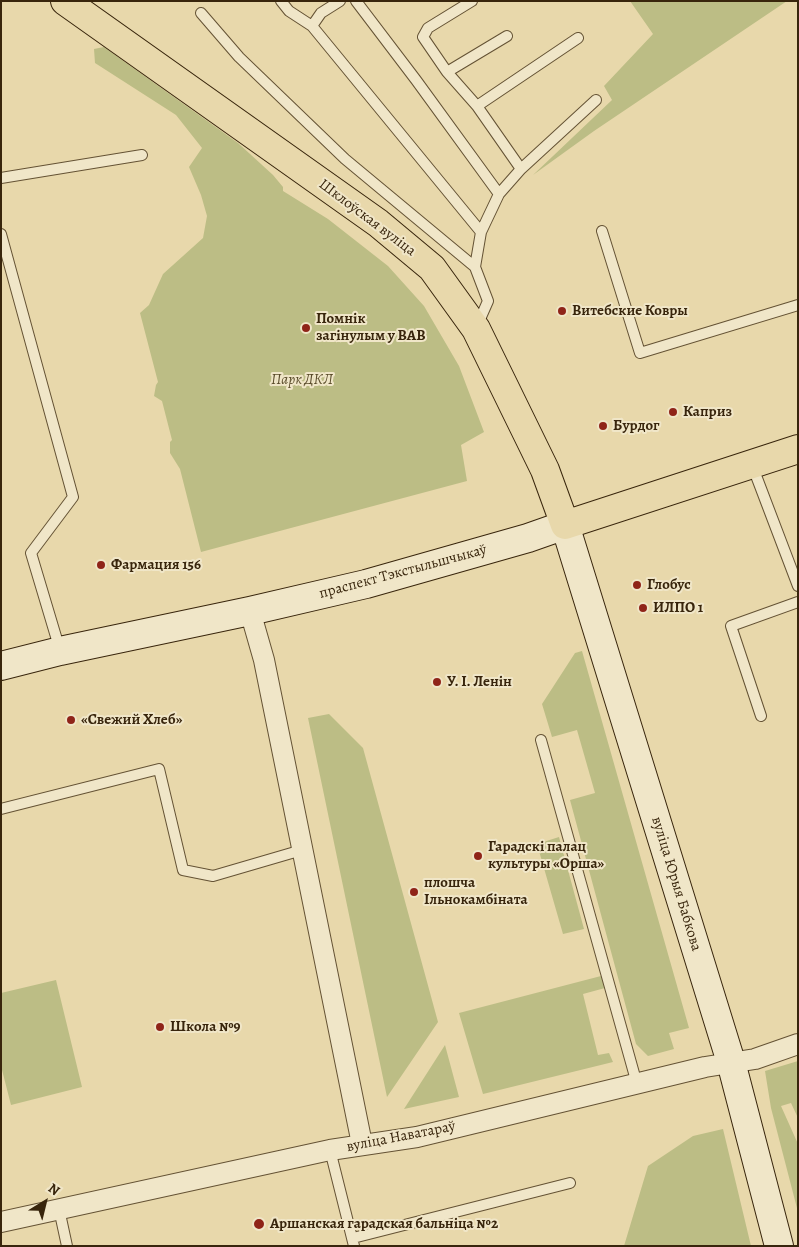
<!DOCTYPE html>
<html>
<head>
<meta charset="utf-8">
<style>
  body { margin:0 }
  #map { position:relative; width:799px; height:1247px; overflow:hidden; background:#e8d8ab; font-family:Alegreya,serif }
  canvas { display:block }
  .frame { position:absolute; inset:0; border:2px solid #38250c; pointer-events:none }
  .north { position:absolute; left:20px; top:1177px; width:50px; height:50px; -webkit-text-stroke:4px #f0e6c8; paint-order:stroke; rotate:36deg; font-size:14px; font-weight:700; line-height:20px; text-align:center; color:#38250c }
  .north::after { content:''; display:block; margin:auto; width:18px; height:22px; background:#38250c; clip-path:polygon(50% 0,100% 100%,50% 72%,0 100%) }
</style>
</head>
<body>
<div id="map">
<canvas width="799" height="1247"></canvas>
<div class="frame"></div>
<div class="north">N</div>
</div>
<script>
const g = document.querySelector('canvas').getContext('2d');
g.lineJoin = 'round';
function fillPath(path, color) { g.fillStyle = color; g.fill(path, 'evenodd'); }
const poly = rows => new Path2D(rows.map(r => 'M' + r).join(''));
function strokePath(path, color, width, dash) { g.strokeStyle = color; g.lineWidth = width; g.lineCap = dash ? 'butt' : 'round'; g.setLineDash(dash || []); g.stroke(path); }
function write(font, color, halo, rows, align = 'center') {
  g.font = font + ' Alegreya,serif'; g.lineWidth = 4; g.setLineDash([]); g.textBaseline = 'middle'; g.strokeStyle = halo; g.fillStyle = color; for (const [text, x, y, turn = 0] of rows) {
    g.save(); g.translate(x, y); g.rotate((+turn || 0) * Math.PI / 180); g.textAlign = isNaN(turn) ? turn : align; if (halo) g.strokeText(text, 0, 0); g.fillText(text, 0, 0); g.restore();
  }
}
const green = poly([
  [630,1,787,1,594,131,533,175,612,100,604,86,653,34],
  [104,47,238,143,273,175,283,187,283,191,328,219,388,266,424,306,459,366,484,432,461,445,467,481,201,552,180,469,170,453,170,442,172,440,162,401,154,396,156,385,158,382,140,313,149,305,163,274,203,238,207,216,201,195,189,167,202,148,176,115,95,63,94,49],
  [582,651,689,1028,669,1033,674,1049,648,1056,636,1044,570,800,595,793,577,730,552,737,542,704,575,653],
  [329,714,363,748,438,1022,387,1097,308,718],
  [559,837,584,929,563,934,537,844],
  [601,976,605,988,583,994,598,1055,609,1053,613,1062,483,1094,459,1013],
  [56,980,82,1087,11,1105,1,1066,1,993],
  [445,1045,459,1097,404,1109],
  [798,1061,798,1118,791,1103,781,1106,798,1144,798,1212,771,1108,765,1071],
  [723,1129,751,1246,624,1246,648,1166,693,1136]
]);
const lane = poly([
  [281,1,289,11,312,26],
  [340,1,321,13,312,26,481,232],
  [356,1,416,80,499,194],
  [472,1,428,28,423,37,447,72,477,106,521,169,499,194,481,232,475,267],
  [201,13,239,57,345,159,475,267,488,301,477,326],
  [447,72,507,36],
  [477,106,578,38],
  [521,169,596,100],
  [1,178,142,155],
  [602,231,640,353,798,305],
  [1,234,73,497,31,553,60,650],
  [752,465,798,586],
  [761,716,731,626,798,602],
  [541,740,637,1084],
  [1,809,159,769,183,870,213,876,302,850],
  [330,1150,354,1246],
  [59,1209,67,1246],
  [353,1238,570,1183]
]);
const street = poly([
  [250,611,264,660,362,1144],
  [1,1222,330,1150,417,1137,705,1067,755,1059,798,1044]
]);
const secondary = poly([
  [1,666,60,651,250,611,366,584,528,538,565,525,731,1062,779,1246]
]);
const primary = poly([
  [65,1,378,223,432,268,476,329,545,470,565,525,798,449]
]);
const markers = [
  [562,311,5,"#8f2418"],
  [306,328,5,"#8f2418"],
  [673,412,5,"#8f2418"],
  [603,426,5,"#8f2418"],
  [101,565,5,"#8f2418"],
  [637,585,5,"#8f2418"],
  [643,608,5,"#8f2418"],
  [437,682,5,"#8f2418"],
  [71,720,5,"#8f2418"],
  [478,856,5,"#8f2418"],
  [414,892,5,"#8f2418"],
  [160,1027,5,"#8f2418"],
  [259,1224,6,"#8f2418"]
];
const streetNames = [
  ["Шклоўская вуліца",367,218,37],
  ["праспект Тэкстыльшчыкаў",403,572,-15],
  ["вуліца Юрыя Бабкова",676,884,73],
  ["вуліца Наватараў",401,1137,-11]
];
const poiNames = [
  ["Витебские Ковры",572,311],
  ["Помнік",316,319],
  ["загінулым у ВАВ",316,336],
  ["Каприз",683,412],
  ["Бурдог",613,426],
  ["Фармация 156",111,565],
  ["Глобус",647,585],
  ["ИЛПО 1",653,608],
  ["У. І. Ленін",447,682],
  ["«Свежий Хлеб»",81,720],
  ["Гарадскі палац",488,847],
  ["культуры «Орша»",488,864],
  ["плошча",424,883],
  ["Ільнокамбіната",424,900],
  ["Школа №9",170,1027],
  ["Аршанская гарадская бальніца №2",270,1224]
];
const parkNames = [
  ["Парк ДКЛ",302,380]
];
fillPath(green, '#bcbd85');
strokePath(lane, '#645234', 12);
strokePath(street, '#645234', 22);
strokePath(secondary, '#38250c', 30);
strokePath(primary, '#38250c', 30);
strokePath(lane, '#f0e6c8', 10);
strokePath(street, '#f0e6c8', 20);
strokePath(secondary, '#f0e6c8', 28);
strokePath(primary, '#e8d8ab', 28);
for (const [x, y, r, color] of markers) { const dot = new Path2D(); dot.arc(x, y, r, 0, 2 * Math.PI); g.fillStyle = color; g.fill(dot); strokePath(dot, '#f0e6c8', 2); }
write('15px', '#38250c', '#f0e6c8', streetNames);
write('bold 15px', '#38250c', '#f0e6c8', poiNames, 'left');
write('italic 15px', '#594b2a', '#f0e6c8', parkNames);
</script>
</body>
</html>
